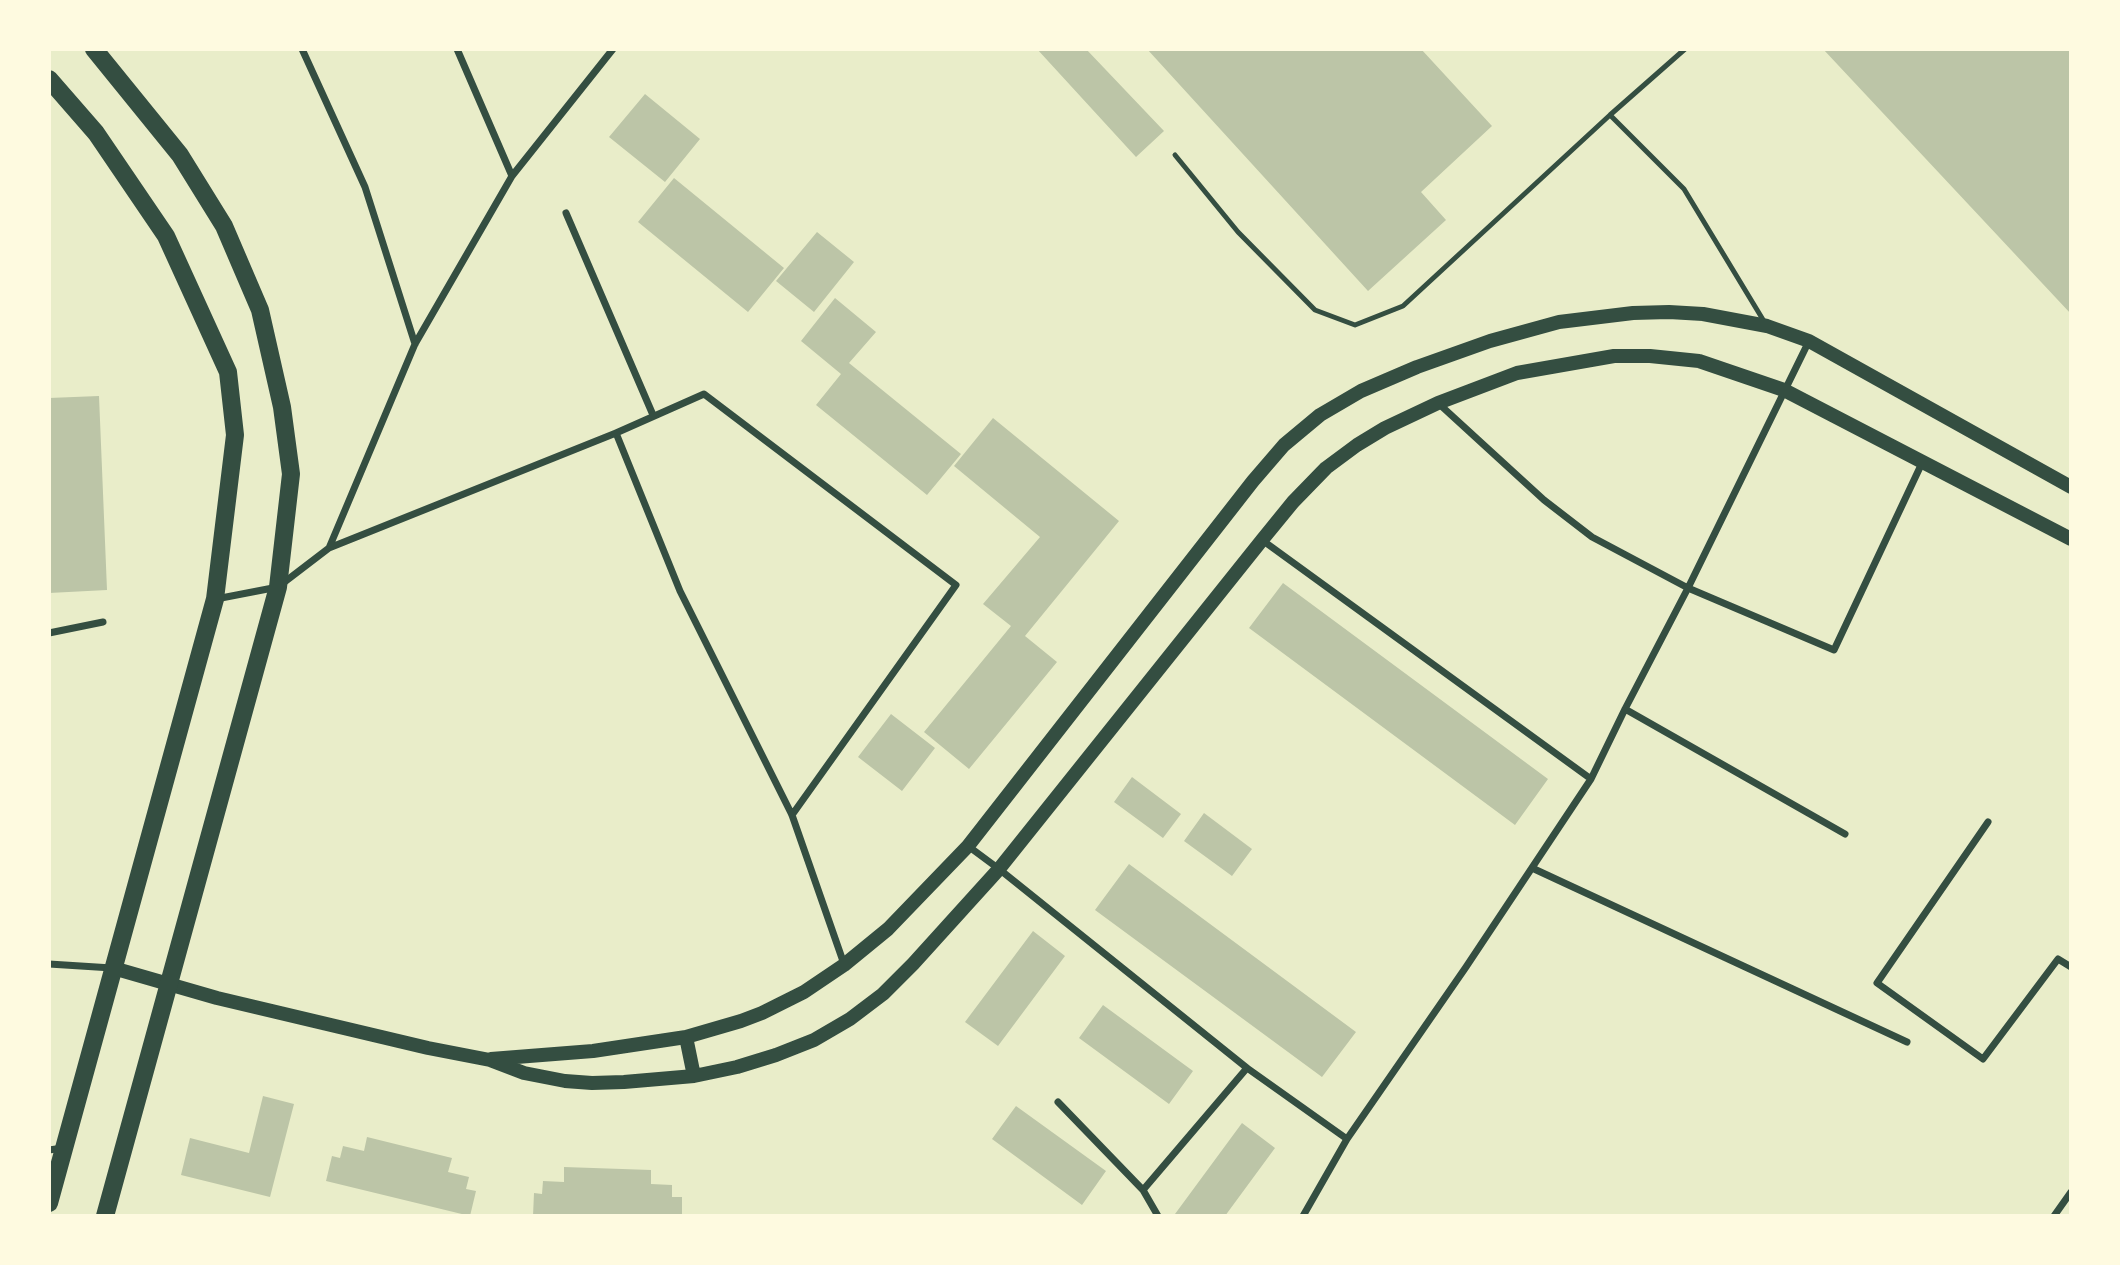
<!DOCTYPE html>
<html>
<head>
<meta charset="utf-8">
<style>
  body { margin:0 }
  #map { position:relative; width:2120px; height:1265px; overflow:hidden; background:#e9edc9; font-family:"IBM Plex Sans",sans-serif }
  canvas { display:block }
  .frame { position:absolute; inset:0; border:51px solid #fefae0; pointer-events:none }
</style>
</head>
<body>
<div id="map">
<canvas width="2120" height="1265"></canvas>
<div class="frame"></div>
</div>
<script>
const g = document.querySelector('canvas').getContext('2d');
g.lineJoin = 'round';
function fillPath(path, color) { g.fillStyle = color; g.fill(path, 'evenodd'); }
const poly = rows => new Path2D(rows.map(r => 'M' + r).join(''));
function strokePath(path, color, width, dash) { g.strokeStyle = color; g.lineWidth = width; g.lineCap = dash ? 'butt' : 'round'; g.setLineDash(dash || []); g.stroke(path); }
const building = poly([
  [1037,49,1086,49,1164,131,1136,157],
  [1147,49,1421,49,1492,126,1421,192,1446,220,1368,291],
  [1823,49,2071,49,2071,314],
  [645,94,700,139,665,182,609,137],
  [674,178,784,268,748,312,638,222],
  [817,232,854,262,814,312,776,281],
  [835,298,876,332,849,363,961,454,927,495,816,405,841,374,801,341],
  [99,396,107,590,49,593,49,398],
  [993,418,1119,521,1025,636,1057,662,969,769,924,732,1011,626,983,604,1040,537,954,466],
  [1283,583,1548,779,1515,825,1249,628],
  [891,714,935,748,902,791,858,757],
  [1132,777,1181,814,1163,838,1114,802],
  [1204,813,1252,849,1232,876,1184,841],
  [1129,864,1356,1032,1322,1077,1095,910],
  [1033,931,1065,956,998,1046,965,1022],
  [1103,1005,1193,1071,1169,1104,1079,1038],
  [263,1096,294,1104,270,1197,181,1175,190,1138,249,1153],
  [1016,1106,1106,1171,1082,1205,992,1139],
  [1242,1123,1275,1148,1225,1216,1178,1216,1175,1214],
  [367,1137,452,1158,448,1172,469,1177,466,1189,476,1191,470,1216,326,1181,332,1156,340,1158,343,1146,364,1151],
  [564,1167,651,1170,651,1184,672,1185,672,1197,682,1197,682,1216,533,1216,534,1193,542,1194,543,1181,564,1182]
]);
const service = poly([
  [1610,115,1685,49],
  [1175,155,1238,232,1315,310,1355,325,1403,306,1610,115,1684,189,1765,323]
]);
const minor = poly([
  [302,49,365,187,415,344],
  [457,49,512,176],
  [566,213,653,415],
  [1438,403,1544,500,1592,537,1688,588,1834,650,1922,463],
  [616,433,704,394,956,585,792,815],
  [1262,540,1591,779],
  [329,548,616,433,680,591,792,815,844,964],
  [216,599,278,587,329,548,415,344,512,176,613,49],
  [49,633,103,622],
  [1625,709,1845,834],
  [1988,822,1877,983,1983,1059,2058,959,2071,967],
  [968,846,999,869,1247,1068,1347,1139,1466,967,1591,779,1625,709,1688,588,1809,341],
  [1532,868,1907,1042],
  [49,964,112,968],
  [1058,1102,1143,1190,1247,1068],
  [49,1150,63,1148],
  [1143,1190,1158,1216],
  [1303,1216,1347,1139],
  [2054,1216,2071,1192]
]);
const secondary = poly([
  [113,968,217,998,428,1048,490,1060,524,1073,565,1081,592,1083,624,1082,694,1076,737,1067,776,1055,814,1040,850,1019,883,994,913,964,999,869,1262,540,1293,502,1326,468,1357,445,1385,428,1438,403,1517,373,1614,356,1650,356,1699,361,1784,390,2071,539],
  [686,1037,694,1076],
  [491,1059,593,1051,686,1037,741,1021,762,1013,804,992,844,965,888,929,968,846,1253,481,1284,445,1320,415,1361,391,1417,367,1490,341,1559,322,1633,313,1669,312,1703,314,1767,326,1809,341,2071,487]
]);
const primary = poly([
  [94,49,180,155,224,226,260,310,282,407,291,474,278,587,105,1216],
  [49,79,96,133,166,236,228,372,235,435,215,599,49,1203]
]);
fillPath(building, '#bcc5a7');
strokePath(service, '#344e41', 5);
strokePath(minor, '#344e41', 7);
strokePath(secondary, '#344e41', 14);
strokePath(primary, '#344e41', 18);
</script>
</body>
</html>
